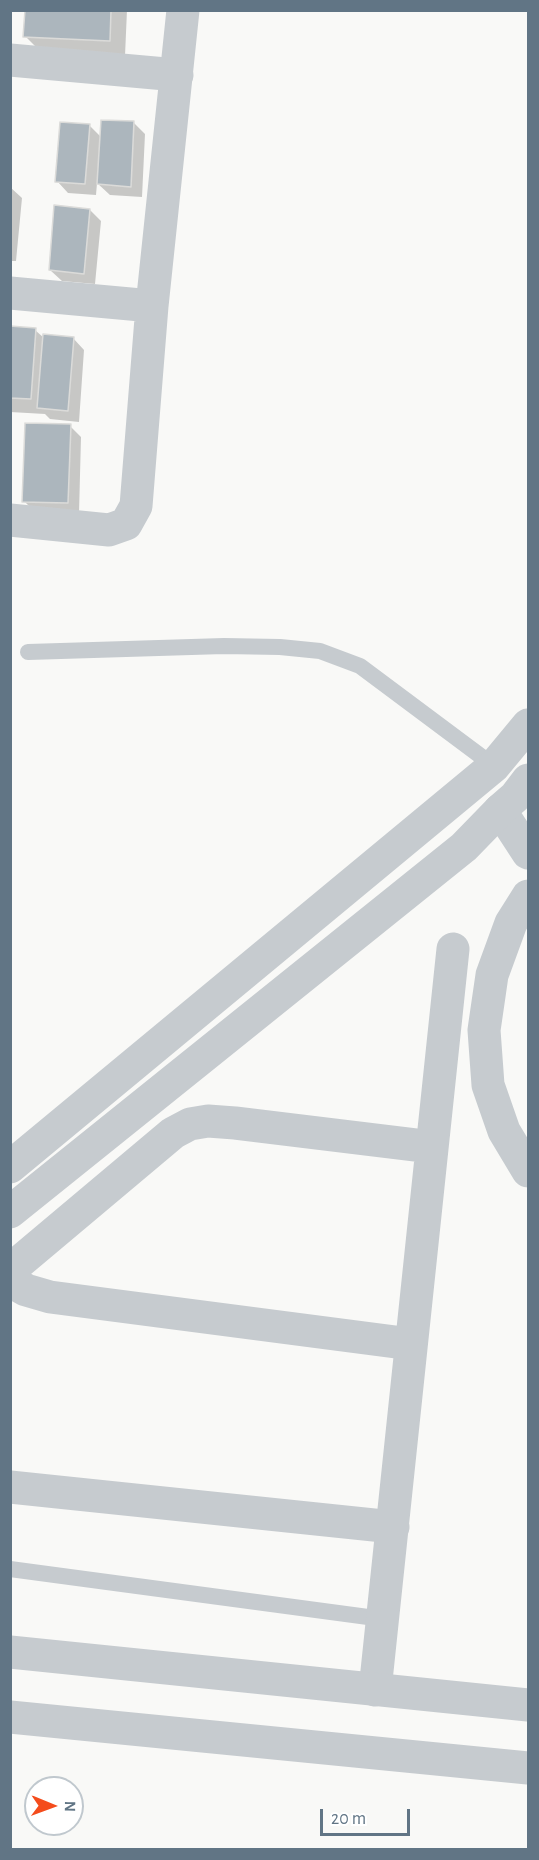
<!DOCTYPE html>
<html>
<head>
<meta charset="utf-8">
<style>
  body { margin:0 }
  #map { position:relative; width:539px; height:1860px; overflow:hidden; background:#f9f9f7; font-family:"Alegreya Sans",sans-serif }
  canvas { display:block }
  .frame { position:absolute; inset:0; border:12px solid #617585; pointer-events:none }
  .north { position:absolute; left:24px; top:1776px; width:60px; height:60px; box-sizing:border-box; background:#fff; border:2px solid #c0c8ce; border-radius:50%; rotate:91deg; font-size:16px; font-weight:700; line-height:24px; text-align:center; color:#617585 }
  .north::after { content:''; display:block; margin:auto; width:21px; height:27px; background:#f44c1c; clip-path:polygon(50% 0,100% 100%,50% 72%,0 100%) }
  .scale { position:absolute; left:320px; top:1809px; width:90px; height:27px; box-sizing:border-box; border:3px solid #617585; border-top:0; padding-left:8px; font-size:18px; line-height:21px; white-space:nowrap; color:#617585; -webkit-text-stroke:4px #fff; paint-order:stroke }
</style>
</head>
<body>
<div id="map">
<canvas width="539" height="1860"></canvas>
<div class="frame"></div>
<div class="north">N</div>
<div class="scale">20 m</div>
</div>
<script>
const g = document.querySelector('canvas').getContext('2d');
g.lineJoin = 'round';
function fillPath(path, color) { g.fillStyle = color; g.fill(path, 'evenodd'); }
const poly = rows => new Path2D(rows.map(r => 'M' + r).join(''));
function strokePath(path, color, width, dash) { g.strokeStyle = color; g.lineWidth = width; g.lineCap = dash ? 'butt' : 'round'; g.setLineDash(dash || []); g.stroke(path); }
const shadow = poly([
  [26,10,127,10,125,56,41,52,25,36],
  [134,123,145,134,142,197,110,195,97,183,96,195,68,193,57,181,89,125,101,137],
  [10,187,22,198,16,261,10,261],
  [90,210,101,221,95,284,62,281,50,270],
  [10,328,35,330,44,338,73,338,84,350,79,422,50,419,45,414,10,412],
  [70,426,81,437,79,514,35,512,24,501]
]);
const building = poly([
  [25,10,111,10,110,41,23,37,25,10],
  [101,120,134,121,131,187,97,184,101,120],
  [60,122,90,124,85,184,55,182,60,122],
  [54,205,90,209,84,274,49,270,54,205],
  [10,326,36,328,31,399,10,398,10,326],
  [43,334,74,337,68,411,37,408,43,334],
  [25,423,71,424,68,503,22,502,25,423]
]);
const service = poly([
  [28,652,224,646,280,647,320,651,360,666,494,766],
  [10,1569,383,1619]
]);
const minor = poly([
  [10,60,177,75],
  [10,293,152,306],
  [10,520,109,530,126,524,136,506,152,306,183,10],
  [500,810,528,853],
  [528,896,511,923,492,975,484,1030,488,1085,504,1131,528,1171],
  [10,1270,173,1133,190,1124,208,1121,235,1123,432,1147],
  [10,1281,26,1290,50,1297,411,1344],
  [10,1487,393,1527],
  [375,1690,453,949]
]);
const tertiary = poly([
  [10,1167,494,766,528,725],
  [10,1212,464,847,500,810,515,797,528,780],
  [10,1652,528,1705],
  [10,1717,528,1768]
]);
fillPath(shadow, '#0003');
fillPath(building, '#acb6bd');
strokePath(building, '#dbdbd9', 1.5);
strokePath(service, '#c6cbcf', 16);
strokePath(minor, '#c6cbcf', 33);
strokePath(tertiary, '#c6cbcf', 33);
</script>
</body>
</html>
